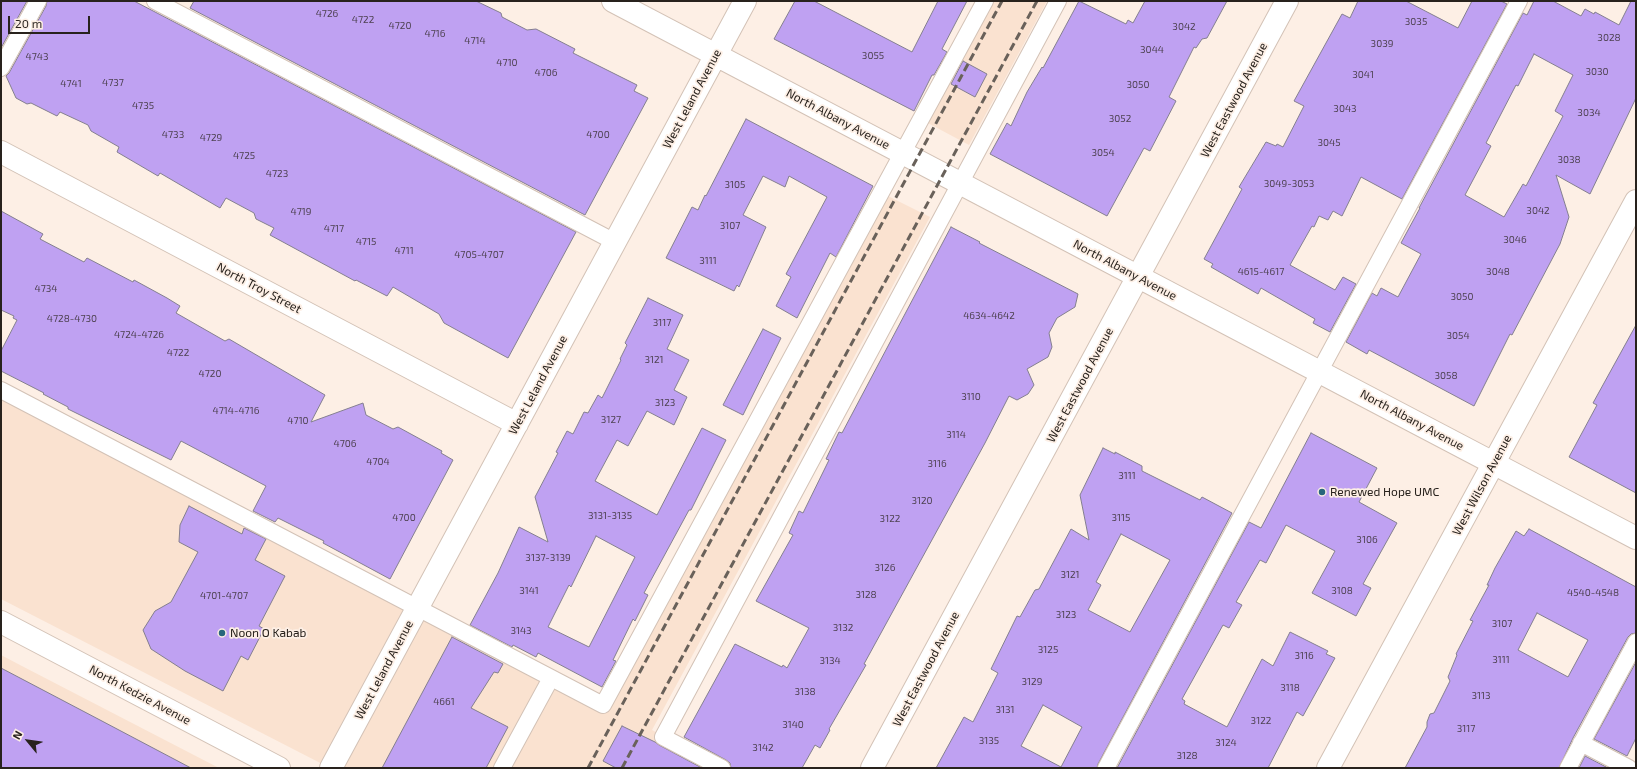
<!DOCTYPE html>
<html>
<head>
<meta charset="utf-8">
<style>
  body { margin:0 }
  #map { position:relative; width:1637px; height:769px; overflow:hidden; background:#fdefe5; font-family:"Exo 2",sans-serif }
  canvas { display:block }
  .frame { position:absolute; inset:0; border:2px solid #28221d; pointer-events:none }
  .north { position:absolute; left:8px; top:721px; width:40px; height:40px; -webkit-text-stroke:3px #fdefe5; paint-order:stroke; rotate:299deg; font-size:11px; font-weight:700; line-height:16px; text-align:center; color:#28221d }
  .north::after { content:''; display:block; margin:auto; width:14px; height:18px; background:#28221d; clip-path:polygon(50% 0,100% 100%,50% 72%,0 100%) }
  .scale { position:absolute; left:8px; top:16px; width:82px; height:18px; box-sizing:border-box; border:2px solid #28221d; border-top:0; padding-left:5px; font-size:12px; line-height:14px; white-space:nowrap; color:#28221d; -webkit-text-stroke:3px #fdefe5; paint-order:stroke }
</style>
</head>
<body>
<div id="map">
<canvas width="1637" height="769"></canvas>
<div class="frame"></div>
<div class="north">N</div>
<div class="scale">20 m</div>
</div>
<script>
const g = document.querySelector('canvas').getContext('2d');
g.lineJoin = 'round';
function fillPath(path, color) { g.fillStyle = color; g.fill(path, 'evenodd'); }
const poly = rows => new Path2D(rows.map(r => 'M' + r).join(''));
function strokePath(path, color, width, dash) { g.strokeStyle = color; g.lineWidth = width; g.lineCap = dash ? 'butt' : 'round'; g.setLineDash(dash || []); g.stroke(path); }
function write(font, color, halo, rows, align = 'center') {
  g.font = font + ' "Exo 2",sans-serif'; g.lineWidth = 3.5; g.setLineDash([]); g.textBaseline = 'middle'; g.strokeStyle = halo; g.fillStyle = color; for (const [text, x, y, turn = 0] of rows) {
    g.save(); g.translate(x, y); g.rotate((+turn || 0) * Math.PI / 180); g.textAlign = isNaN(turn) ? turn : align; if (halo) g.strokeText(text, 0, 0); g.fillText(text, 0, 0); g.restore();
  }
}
const built = poly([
  [992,1,1047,1,969,145,926,122],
  [886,195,930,217,652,730,722,768,330,768,1,599,1,392,608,708],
  [1,655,20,665,219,768,1,768]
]);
const building = poly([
  [1,1,27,1,1,48,1,1],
  [47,1,134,1,576,232,508,358,444,323,439,314,393,287,387,296,356,280,355,281,270,235,274,228,256,219,254,213,226,198,220,208,160,173,158,176,117,152,119,147,91,131,88,125,60,112,57,116,31,103,27,104,16,98,6,76,9,73,46,6,47,1],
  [194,1,476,1,501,13,502,17,527,30,536,29,575,49,573,53,637,85,634,91,648,98,585,215,190,8,194,1],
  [795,1,814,1,912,52,938,1,967,1,942,49,947,52,934,75,932,75,914,111,774,39,795,1],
  [1079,1,1126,24,1128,20,1133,23,1145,1,1227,1,1207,38,1202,39,1196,48,1194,47,1169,97,1176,101,1150,151,1144,148,1107,216,990,154,1007,123,1011,126,1027,92,1042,67,1043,68,1079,1],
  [1358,1,1406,1,1458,28,1472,1,1501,1,1507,4,1402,199,1361,177,1342,216,1333,211,1328,220,1319,216,1314,227,1312,226,1290,265,1335,290,1343,277,1356,284,1330,332,1313,323,1315,319,1261,288,1258,294,1211,267,1213,264,1204,259,1242,189,1239,187,1266,142,1276,146,1277,144,1283,147,1304,106,1294,101,1342,14,1350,18,1358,1],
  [1534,1,1553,1,1581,16,1585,9,1594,14,1595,12,1619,25,1631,1,1636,1,1636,98,1590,194,1556,175,1569,217,1560,244,1512,335,1510,334,1474,406,1369,350,1367,354,1346,342,1372,293,1377,296,1381,288,1398,297,1421,254,1401,243,1420,208,1419,208,1523,13,1527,15,1534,1],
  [1534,54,1573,75,1555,111,1563,116,1526,186,1523,184,1504,217,1465,195,1491,146,1486,143,1516,85,1518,86,1534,54],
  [963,61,987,74,975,97,951,84,963,61],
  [746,119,873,186,836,257,830,253,797,318,776,306,791,277,786,274,827,197,789,176,785,187,763,176,743,215,766,227,739,287,737,285,734,291,666,258,692,207,698,210,705,195,706,196,746,119],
  [1,211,43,234,40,239,84,262,87,258,133,282,134,280,167,298,180,306,176,313,225,341,229,339,325,395,311,422,363,403,366,415,393,429,398,427,442,451,441,453,453,460,390,579,323,543,324,541,278,518,275,522,253,511,266,486,181,441,171,460,68,409,68,407,43,394,44,393,1,371,1,351,17,320,13,318,14,316,1,310,1,211],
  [951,227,980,242,979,243,1078,294,1075,307,1057,318,1049,333,1052,347,1048,357,1027,369,1034,385,1028,394,1017,400,1009,396,985,443,864,664,866,665,829,729,830,730,820,748,815,745,802,768,731,768,730,763,726,760,684,737,735,644,782,667,783,665,787,668,809,628,756,601,793,535,789,533,799,511,803,513,829,460,826,459,839,432,842,433,951,227],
  [648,298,683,315,667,349,689,360,674,390,687,397,674,425,647,411,628,446,617,440,595,481,657,515,702,428,726,440,691,510,689,510,644,593,648,595,635,621,633,619,613,660,616,661,602,687,538,653,536,657,513,645,512,647,470,625,498,573,519,527,548,542,535,497,558,453,556,452,567,431,573,434,584,412,588,413,598,395,602,398,621,360,620,359,627,345,625,343,648,298],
  [596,536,635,557,589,647,548,627,569,585,571,587,596,536],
  [1636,325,1636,493,1569,457,1597,405,1593,403,1636,325],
  [763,329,781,338,743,415,723,405,763,329],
  [1311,433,1377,468,1359,502,1397,523,1363,584,1371,588,1356,616,1312,593,1335,551,1286,525,1266,563,1260,560,1236,602,1242,605,1229,628,1223,625,1182,699,1185,701,1184,704,1227,727,1262,659,1273,666,1290,632,1328,651,1326,654,1335,658,1303,716,1297,712,1268,768,1117,768,1249,522,1261,528,1311,433],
  [1103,448,1115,454,1115,452,1142,466,1142,471,1200,500,1202,497,1232,513,1098,764,1097,768,936,768,964,717,973,722,998,673,991,669,1017,616,1020,617,1035,590,1039,589,1071,529,1089,540,1080,495,1103,448],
  [1121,534,1170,560,1130,632,1088,610,1101,585,1096,582,1121,534],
  [1043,705,1082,727,1061,767,1021,746,1043,705],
  [189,506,242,534,244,528,266,539,255,560,285,576,259,626,264,629,248,660,241,656,223,691,185,671,151,649,143,630,155,611,171,602,198,552,179,542,180,525,189,506],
  [1529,529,1636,587,1636,633,1631,634,1628,637,1573,738,1559,768,1405,768,1427,727,1427,722,1430,714,1434,713,1450,681,1448,677,1457,655,1456,654,1473,621,1470,620,1489,585,1487,585,1495,568,1516,531,1524,536,1529,529],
  [1537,613,1588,640,1568,677,1518,650,1537,613],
  [452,637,503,664,498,673,494,672,471,708,508,727,486,768,382,768,452,637],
  [1636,662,1636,738,1627,756,1594,739,1636,662],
  [1,668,100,720,191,768,1,768,1,668],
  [622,726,655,742,659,745,702,768,616,768,603,761,622,726],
  [1585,756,1608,768,1579,768,1585,756]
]);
const lane = poly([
  [155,1,615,242],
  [1,68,38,1],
  [1,390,603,705,985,1],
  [1581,743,1629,768],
  [502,768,551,678],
  [722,768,663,737,1058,1],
  [1106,768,1519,1],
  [1568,768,1636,642]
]);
const street = poly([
  [613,1,1636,538],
  [1,152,517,424],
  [331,768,745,1],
  [872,768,1287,1]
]);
const secondary = poly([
  [1,622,279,768],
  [1328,768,1636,201]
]);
const rail = poly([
  [588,768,1002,1],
  [622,768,1037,1]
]);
const markers = [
  [1322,492,4,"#28667c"],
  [222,633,4,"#28667c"]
];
const numberNames = [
  ["4726",327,14],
  ["4722",363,20],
  ["3035",1416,22],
  ["4720",400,26],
  ["3042",1184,27],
  ["4716",435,34],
  ["3028",1609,38],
  ["4714",475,41],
  ["3039",1382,44],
  ["3044",1152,50],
  ["3055",873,56],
  ["4743",37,57],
  ["4710",507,63],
  ["3030",1597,72],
  ["4706",546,73],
  ["3041",1363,75],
  ["4737",113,83],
  ["4741",71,84],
  ["3050",1138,85],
  ["4735",143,106],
  ["3043",1345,109],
  ["3034",1589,113],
  ["3052",1120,119],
  ["4733",173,135],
  ["4700",598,135],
  ["4729",211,138],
  ["3045",1329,143],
  ["3054",1103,153],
  ["4725",244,156],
  ["3038",1569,160],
  ["4723",277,174],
  ["3049-3053",1289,184],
  ["3105",735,185],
  ["3042",1538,211],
  ["4719",301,212],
  ["3107",730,226],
  ["4717",334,229],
  ["3046",1515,240],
  ["4715",366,242],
  ["4711",404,251],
  ["4705-4707",479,255],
  ["3111",708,261],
  ["4615-4617",1261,272],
  ["3048",1498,272],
  ["4734",46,289],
  ["3050",1462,297],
  ["4634-4642",989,316],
  ["4728-4730",72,319],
  ["3117",662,323],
  ["4724-4726",139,335],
  ["3054",1458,336],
  ["4722",178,353],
  ["3121",654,360],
  ["4720",210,374],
  ["3058",1446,376],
  ["3110",971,397],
  ["3123",665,403],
  ["4714-4716",236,411],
  ["3127",611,420],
  ["4710",298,421],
  ["3114",956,435],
  ["4706",345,444],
  ["4704",378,462],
  ["3116",937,464],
  ["3111",1127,476],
  ["3120",922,501],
  ["3131-3135",610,516],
  ["4700",404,518],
  ["3115",1121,518],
  ["3122",890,519],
  ["3106",1367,540],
  ["3137-3139",548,558],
  ["3126",885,568],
  ["3121",1070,575],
  ["3141",529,591],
  ["3108",1342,591],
  ["4540-4548",1593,593],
  ["3128",866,595],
  ["4701-4707",224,596],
  ["3123",1066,615],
  ["3107",1502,624],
  ["3132",843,628],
  ["3143",521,631],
  ["3125",1048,650],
  ["3116",1304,656],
  ["3111",1501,660],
  ["3134",830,661],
  ["3129",1032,682],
  ["3118",1290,688],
  ["3138",805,692],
  ["3113",1481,696],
  ["4661",444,702],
  ["3131",1005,710],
  ["3122",1261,721],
  ["3140",793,725],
  ["3117",1466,729],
  ["3135",989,741],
  ["3124",1226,743],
  ["3142",763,748],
  ["3128",1187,756]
];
const streetNames = [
  ["West Leland Avenue",692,99,-62],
  ["West Eastwood Avenue",1234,100,-62],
  ["North Albany Avenue",838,119,28],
  ["North Albany Avenue",1125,270,28],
  ["North Troy Street",259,288,28],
  ["West Leland Avenue",538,385,-62],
  ["West Eastwood Avenue",1080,385,-62],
  ["North Albany Avenue",1412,420,28],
  ["West Wilson Avenue",1482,485,-62],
  ["West Eastwood Avenue",926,669,-62],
  ["West Leland Avenue",384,670,-62],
  ["North Kedzie Avenue",140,695,28]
];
const poiNames = [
  ["Renewed Hope UMC",1330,492],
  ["Noon O Kabab",230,633]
];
fillPath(built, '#fae2d0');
fillPath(building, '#bfa1f2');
strokePath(building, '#847f8f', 1);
strokePath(lane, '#d3c2b6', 18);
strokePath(street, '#d3c2b6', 24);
strokePath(secondary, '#d3c2b6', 24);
strokePath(lane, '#fff', 16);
strokePath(street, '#fff', 22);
strokePath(secondary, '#fff', 22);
strokePath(rail, '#69615a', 3, [8, 4]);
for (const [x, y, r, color] of markers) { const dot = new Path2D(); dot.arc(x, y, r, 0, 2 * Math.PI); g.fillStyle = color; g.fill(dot); strokePath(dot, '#fdefe5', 1.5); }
write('10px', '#4e4252', null, numberNames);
write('12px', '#28221d', '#fdefe5', streetNames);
write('12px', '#28221d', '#fdefe5', poiNames, 'left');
</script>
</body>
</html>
